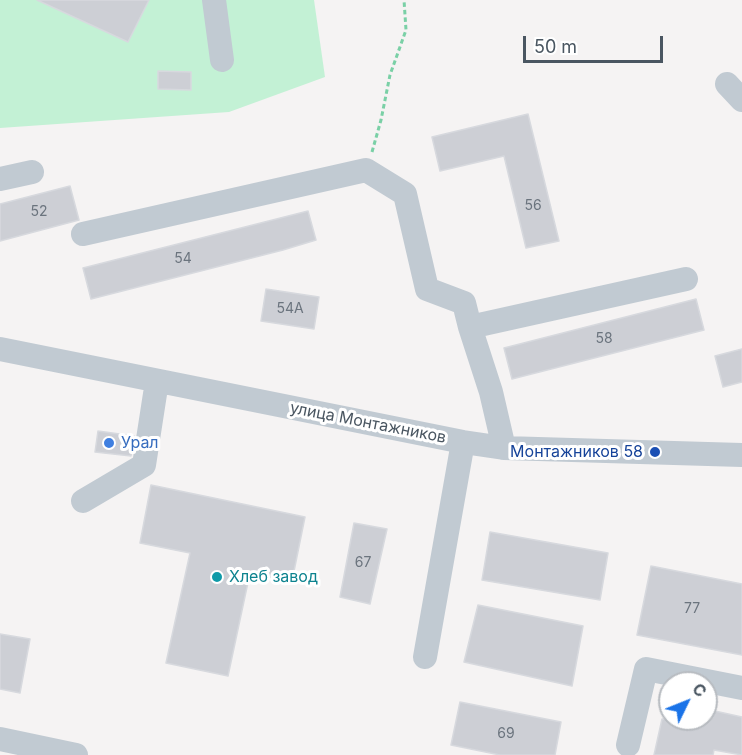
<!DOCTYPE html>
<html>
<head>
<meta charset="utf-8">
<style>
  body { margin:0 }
  #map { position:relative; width:742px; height:755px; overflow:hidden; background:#f5f3f3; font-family:Inter,sans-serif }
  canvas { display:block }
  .north { position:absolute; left:658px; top:671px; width:60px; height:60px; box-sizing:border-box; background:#fff; border:2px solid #b7bbc0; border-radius:50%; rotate:47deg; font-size:16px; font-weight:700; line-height:24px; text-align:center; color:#4a5661 }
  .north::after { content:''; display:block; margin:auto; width:21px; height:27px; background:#1a73e8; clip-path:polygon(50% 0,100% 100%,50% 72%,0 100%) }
  .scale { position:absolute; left:523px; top:36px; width:140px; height:27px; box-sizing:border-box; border:3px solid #4a5661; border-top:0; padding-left:8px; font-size:18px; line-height:21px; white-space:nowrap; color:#4a5661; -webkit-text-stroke:4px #fff; paint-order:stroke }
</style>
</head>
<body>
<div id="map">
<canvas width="742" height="755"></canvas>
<div class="north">С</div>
<div class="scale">50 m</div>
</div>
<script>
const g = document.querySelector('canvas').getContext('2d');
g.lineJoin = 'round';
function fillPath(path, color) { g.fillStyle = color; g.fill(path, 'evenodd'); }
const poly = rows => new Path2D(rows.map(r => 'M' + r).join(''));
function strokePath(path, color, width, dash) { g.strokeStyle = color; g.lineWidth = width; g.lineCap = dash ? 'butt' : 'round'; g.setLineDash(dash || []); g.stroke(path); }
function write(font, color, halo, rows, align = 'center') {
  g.font = font + ' Inter,sans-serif'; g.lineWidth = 6; g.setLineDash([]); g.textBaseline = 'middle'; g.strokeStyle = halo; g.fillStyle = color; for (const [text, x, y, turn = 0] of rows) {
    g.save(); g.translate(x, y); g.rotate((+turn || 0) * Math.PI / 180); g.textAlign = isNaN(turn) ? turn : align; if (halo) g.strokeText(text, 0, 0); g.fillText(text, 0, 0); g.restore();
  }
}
const green = poly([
  [0,0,314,0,325,77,229,112,0,128]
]);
const building = poly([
  [37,0,149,0,128,42,37,0],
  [158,71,191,72,191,90,158,89,158,71],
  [528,114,559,241,526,248,504,156,440,171,432,137,528,114],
  [70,186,79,220,0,241,0,204,70,186],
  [308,211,316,240,283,250,91,299,83,268,308,211],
  [266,289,319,297,314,329,261,321,266,289],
  [696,299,704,330,512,379,504,348,696,299],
  [742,349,742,382,723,387,715,356,742,349],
  [98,431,134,436,131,456,95,452,98,431],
  [151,485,305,517,292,581,250,573,228,676,166,663,190,553,140,543,151,485],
  [354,523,387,529,370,604,340,597,354,523],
  [490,532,608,553,600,600,482,580,490,532],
  [651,566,742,584,742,655,637,635,651,566],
  [478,605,583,626,572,686,464,662,478,605],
  [0,634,30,639,20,693,0,689,0,634],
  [460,702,561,722,555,755,500,755,451,745,460,702],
  [706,709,742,717,742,755,714,750,713,755,654,755,662,719,706,719,706,709]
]);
const path = poly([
  [372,152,381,120,390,75,406,30,404,0]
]);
const minor = poly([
  [214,0,222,60],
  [727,84,742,100],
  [0,179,32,172],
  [83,234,366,170,405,194,427,289,464,303,470,327,491,392,504,448],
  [470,327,686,279],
  [0,349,463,442,504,448,742,455],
  [83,501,144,465,157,381],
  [425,657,463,442],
  [0,739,76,755],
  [628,745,646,669,742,688]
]);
const markers = [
  [109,443,6,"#3f7fe0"],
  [655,452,6,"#1a4fb4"],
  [217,577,6,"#0f9aa8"]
];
const numberNames = [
  ["56",533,206],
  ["52",39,212],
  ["54",183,259],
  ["54А",290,309],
  ["58",604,339],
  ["67",363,563],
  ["77",692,609],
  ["69",506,734]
];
const streetNames = [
  ["улица Монтажников",368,423,11]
];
const shopNames = [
  ["Урал",121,443]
];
const transitNames = [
  ["Монтажников 58",643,452]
];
const cultureNames = [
  ["Хлеб завод",229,577]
];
fillPath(green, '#c3f1d5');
fillPath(building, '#cdcfd5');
strokePath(building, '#d7d9de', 1.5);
strokePath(path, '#7ad0a6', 3, [4.5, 3]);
strokePath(minor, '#c1cad2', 24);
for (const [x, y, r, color] of markers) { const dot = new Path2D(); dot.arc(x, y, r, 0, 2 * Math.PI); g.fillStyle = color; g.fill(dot); strokePath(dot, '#fff', 2); }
write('14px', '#6b747e', null, numberNames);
write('16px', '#4a5661', '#fff', streetNames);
write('16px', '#366cbe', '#fff', shopNames, 'left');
write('16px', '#164399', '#fff', transitNames, 'right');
write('16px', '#0d838f', '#fff', cultureNames, 'left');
</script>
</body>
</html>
